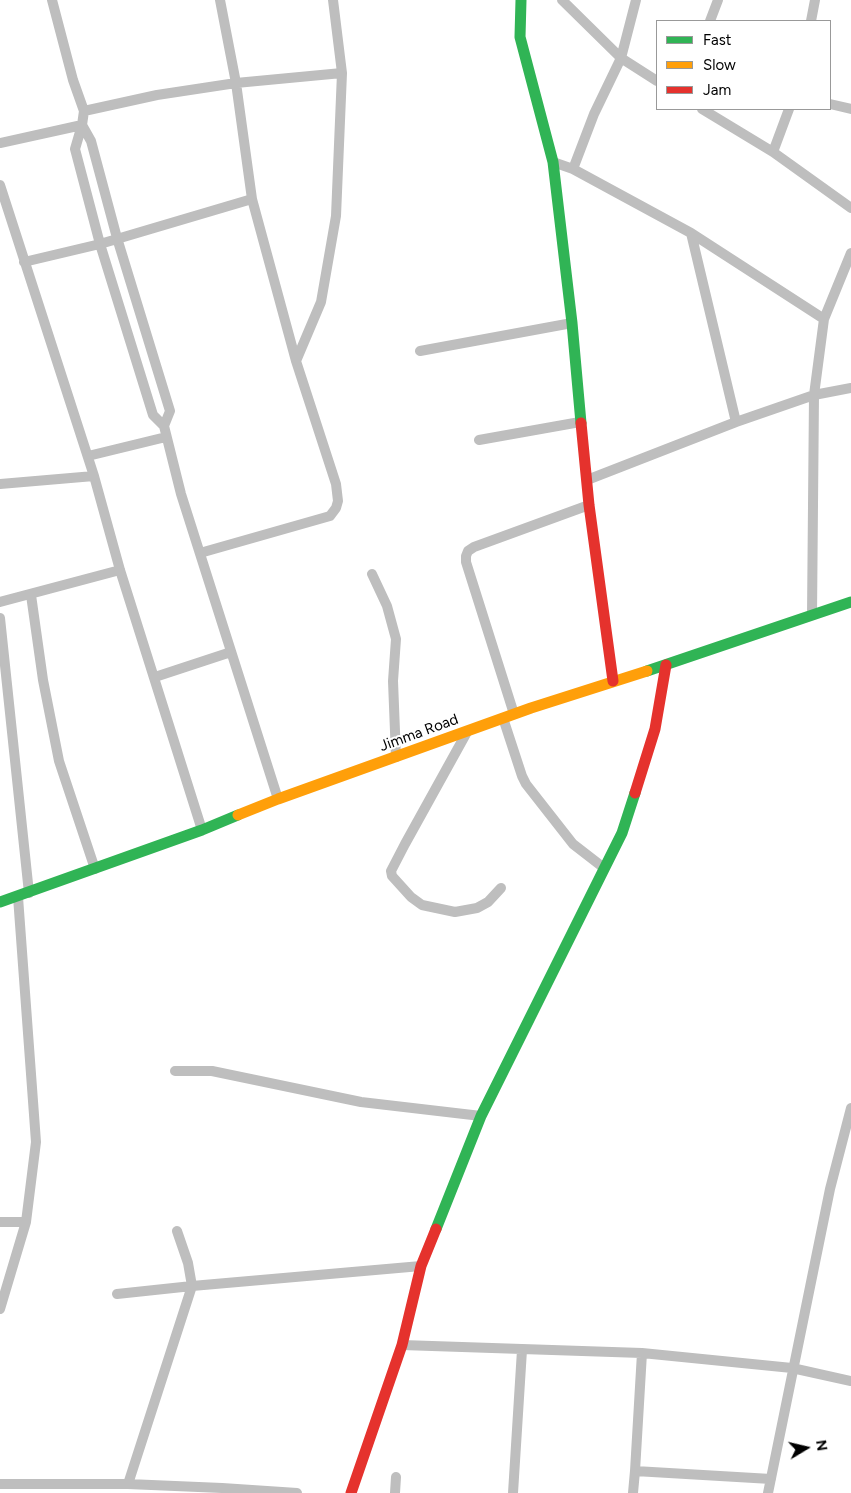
<!DOCTYPE html>
<html>
<head>
<meta charset="utf-8">
<style>
  body { margin:0 }
  #map { position:relative; width:851px; height:1493px; overflow:hidden; background:#fff; font-family:Figtree,sans-serif }
  canvas { display:block }
  .legend { position:absolute; left:656px; top:20px; width:175px; height:90px; box-sizing:border-box; background:#fff; border:1px solid #999; margin:0; padding:6px 9px; list-style:none; font-size:15px; color:#000 }
  .legend li { display:flex; align-items:center; gap:10px; height:25px }
  .legend b { width:25px; border:1px solid #999 }
  .north { position:absolute; left:781px; top:1423px; width:50px; height:50px; -webkit-text-stroke:4px #fff; paint-order:stroke; rotate:81deg; font-size:14px; font-weight:700; line-height:20px; text-align:center; color:#000 }
  .north::after { content:''; display:block; margin:auto; width:18px; height:22px; background:#000; clip-path:polygon(50% 0,100% 100%,50% 72%,0 100%) }
</style>
</head>
<body>
<div id="map">
<canvas width="851" height="1493"></canvas>
<ul class="legend">
<li><b style="height:6px;background:#30b455"></b>Fast</li>
<li><b style="height:6px;background:#ff9f0a"></b>Slow</li>
<li><b style="height:6px;background:#e5322d"></b>Jam</li>
</ul>
<div class="north">N</div>
</div>
<script>
const g = document.querySelector('canvas').getContext('2d');
g.lineJoin = 'round';
const poly = rows => new Path2D(rows.map(r => 'M' + r).join(''));
function strokePath(path, color, width, dash) { g.strokeStyle = color; g.lineWidth = width; g.lineCap = dash ? 'butt' : 'round'; g.setLineDash(dash || []); g.stroke(path); }
function write(font, color, halo, rows, align = 'center') {
  g.font = font + ' Figtree,sans-serif'; g.lineWidth = 4; g.setLineDash([]); g.textBaseline = 'middle'; g.strokeStyle = halo; g.fillStyle = color; for (const [text, x, y, turn = 0] of rows) {
    g.save(); g.translate(x, y); g.rotate((+turn || 0) * Math.PI / 180); g.textAlign = isNaN(turn) ? turn : align; if (halo) g.strokeText(text, 0, 0); g.fillText(text, 0, 0); g.restore();
  }
}
const street = poly([
  [562,0,621,58,657,81],
  [710,21,718,0],
  [811,21,815,0],
  [830,104,851,109],
  [702,109,773,152,851,208],
  [84,111,157,95,236,83,342,73],
  [82,125,91,141,117,238,170,411,164,426,153,415,100,244,75,149,82,125],
  [0,143,82,125,84,111,73,80,52,0],
  [773,152,789,109],
  [553,162,573,169,691,233,824,319],
  [573,169,594,114,621,58,636,0],
  [0,185,94,476,120,570,202,830],
  [691,233,736,422],
  [24,262,100,244,252,199],
  [420,351,572,323],
  [296,361,321,302,336,216,342,73,333,0],
  [164,426,181,494,278,799],
  [479,440,580,422],
  [88,456,166,437],
  [587,480,736,422,814,395,851,388],
  [0,484,94,476],
  [200,553,330,516,336,508,338,501,336,484,296,361,252,199,236,83,220,0],
  [372,574,387,606,396,639,393,681,396,757],
  [31,595,43,680,59,761,95,869],
  [0,602,120,570],
  [812,615,814,395,824,319,851,253],
  [0,618,29,893],
  [155,677,231,652],
  [514,714,466,562,466,556,468,551,474,547,589,505],
  [503,718,522,776,526,784,573,844,604,868],
  [467,732,405,844,391,871,392,876,411,897,422,905,455,912,477,908,488,902,501,888],
  [175,1071,212,1071,361,1102,481,1116],
  [0,1222,26,1222],
  [117,1294,192,1286,421,1266],
  [0,1309,26,1222,36,1142,18,897],
  [402,1345,642,1353,792,1368,851,1381],
  [642,1353,635,1471,771,1479],
  [0,1484,128,1484,222,1488,297,1493],
  [128,1484,192,1286,188,1263,177,1231],
  [395,1493,396,1477],
  [513,1493,522,1350],
  [633,1493,635,1471],
  [768,1493,830,1189,851,1108]
]);
const fast = poly([
  [521,0,520,37,553,162,572,323,581,423],
  [647,671,851,602],
  [0,902,202,830,238,815],
  [436,1229,481,1116,622,833,635,793]
]);
const slow = poly([
  [238,815,278,799,531,708,647,671]
]);
const jam = poly([
  [581,423,589,505,613,681],
  [635,793,655,729,666,665],
  [351,1493,402,1345,421,1266,436,1229]
]);
const streetNames = [
  ["Jimma Road",419,733,-20]
];
strokePath(street, '#bebebe', 10);
strokePath(fast, '#30b455', 11);
strokePath(slow, '#ff9f0a', 11);
strokePath(jam, '#e5322d', 11);
write('15px', '#000', '#fff', streetNames);
</script>
</body>
</html>
